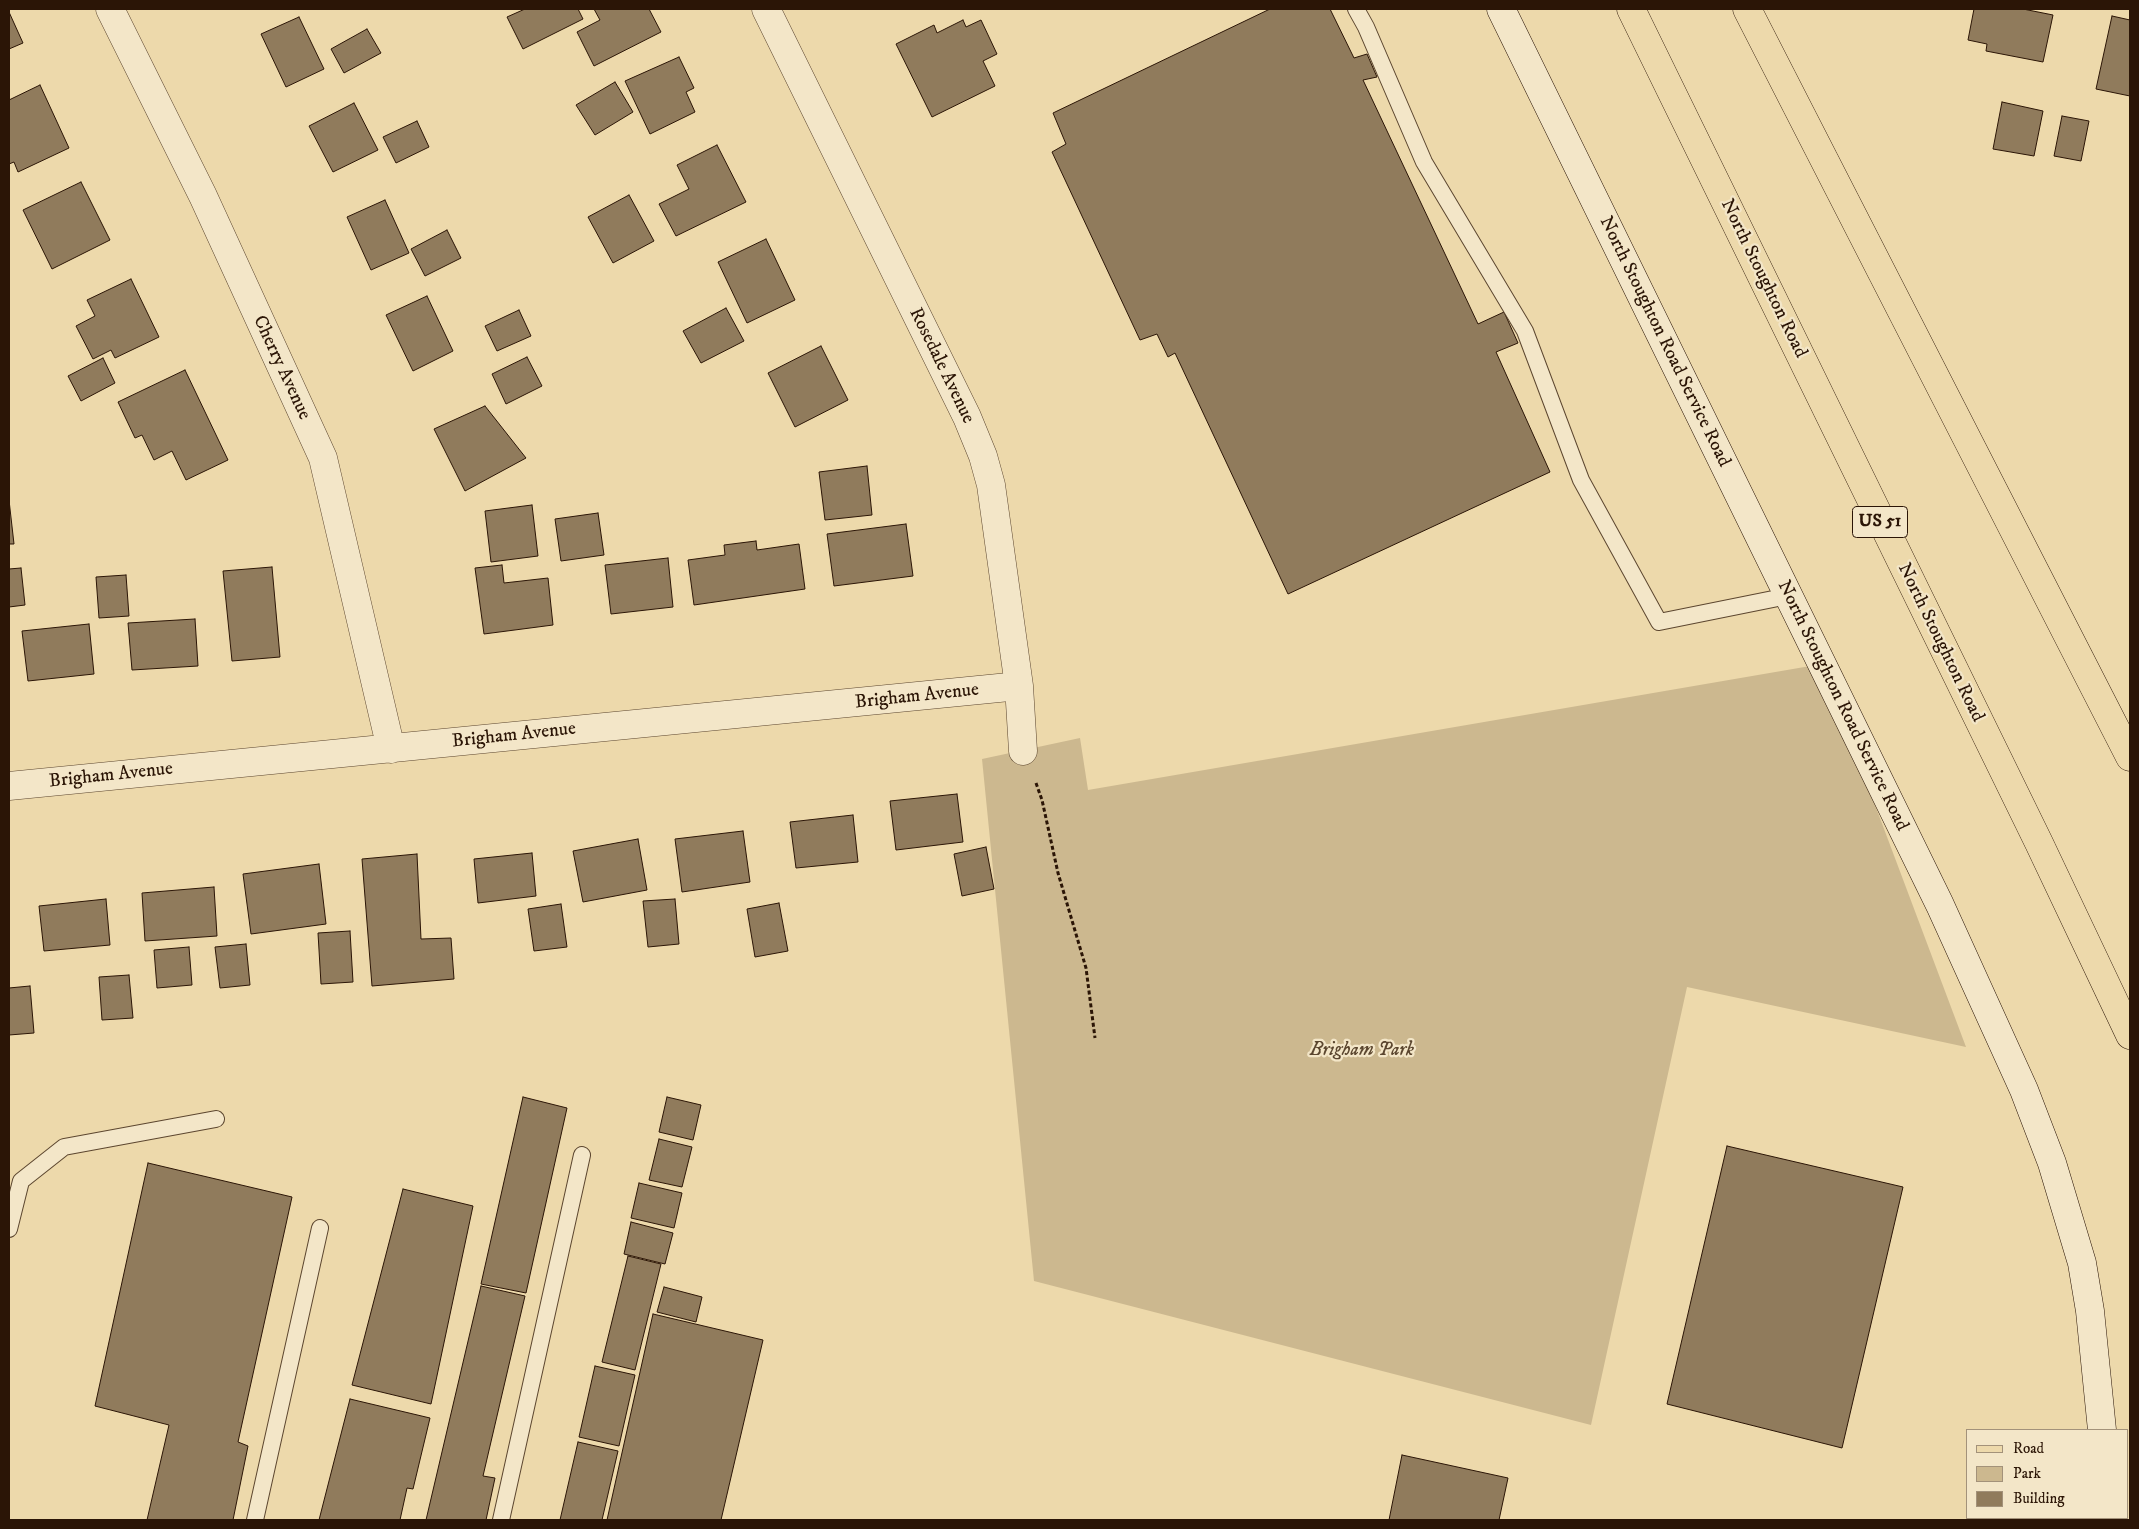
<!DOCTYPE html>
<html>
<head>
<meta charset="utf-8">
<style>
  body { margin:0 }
  #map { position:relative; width:2139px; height:1529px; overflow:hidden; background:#edd9ab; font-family:"IM FELL DW Pica",serif }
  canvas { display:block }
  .frame { position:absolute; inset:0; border:10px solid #2b1506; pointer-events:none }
  .legend { position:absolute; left:1966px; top:1429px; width:162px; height:90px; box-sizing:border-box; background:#f3e6c8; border:1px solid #a3927a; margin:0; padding:6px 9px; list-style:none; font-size:15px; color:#2b1506 }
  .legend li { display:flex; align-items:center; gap:10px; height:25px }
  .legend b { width:25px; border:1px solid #a3927a }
</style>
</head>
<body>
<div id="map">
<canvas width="2139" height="1529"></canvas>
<div class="frame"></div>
<ul class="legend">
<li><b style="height:6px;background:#edd9ab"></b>Road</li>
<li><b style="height:14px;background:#ccb88f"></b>Park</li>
<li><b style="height:14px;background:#907b5c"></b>Building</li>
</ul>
</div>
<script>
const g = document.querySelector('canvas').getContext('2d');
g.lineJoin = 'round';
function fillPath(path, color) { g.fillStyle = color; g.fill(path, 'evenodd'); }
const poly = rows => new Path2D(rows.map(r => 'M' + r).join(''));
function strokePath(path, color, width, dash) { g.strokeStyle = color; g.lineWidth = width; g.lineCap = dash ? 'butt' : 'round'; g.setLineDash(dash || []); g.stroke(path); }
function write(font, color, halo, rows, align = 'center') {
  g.font = font + ' "IM FELL DW Pica",serif'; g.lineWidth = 4.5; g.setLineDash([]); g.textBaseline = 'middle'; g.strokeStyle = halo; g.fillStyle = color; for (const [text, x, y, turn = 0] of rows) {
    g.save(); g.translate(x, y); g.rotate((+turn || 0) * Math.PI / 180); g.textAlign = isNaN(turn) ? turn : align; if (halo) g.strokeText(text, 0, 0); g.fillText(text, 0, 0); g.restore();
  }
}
const green = poly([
  [1822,664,1966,1047,1687,987,1591,1425,1034,1281,982,759,1080,738,1088,790]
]);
const building = poly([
  [525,9,578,9,583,19,523,49,507,17,525,9],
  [594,9,649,9,661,32,594,66,577,32,600,20,594,9],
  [1270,9,1330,9,1354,58,1367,54,1377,77,1363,80,1478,324,1504,312,1518,343,1496,352,1550,472,1288,594,1175,353,1168,357,1157,334,1140,340,1052,152,1066,144,1053,113,1270,9],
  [1974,9,2023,9,2053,15,2043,62,1986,51,1987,44,1968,40,1974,9],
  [9,12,23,43,9,49,9,12],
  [2112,16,2130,20,2130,96,2096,89,2112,16],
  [299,17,324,69,286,87,261,34,299,17],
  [963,20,966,27,981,20,997,54,983,61,995,86,932,117,896,44,934,25,937,33,963,20],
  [367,29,381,53,344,73,331,49,367,29],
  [679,57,694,88,686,92,695,112,650,134,625,81,679,57],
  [615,82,633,112,595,135,576,105,615,82],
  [40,85,69,148,18,172,14,162,9,164,9,100,40,85],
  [2002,102,2043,111,2034,156,1993,149,2002,102],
  [354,103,378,150,333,172,309,126,354,103],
  [2062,116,2089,121,2081,161,2054,156,2062,116],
  [417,121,429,147,396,163,383,137,417,121],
  [717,145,746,202,676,236,659,204,689,189,677,165,717,145],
  [81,182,110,240,52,269,23,210,81,182],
  [629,195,654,241,613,263,588,217,629,195],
  [385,200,409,253,371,270,347,217,385,200],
  [447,230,461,258,425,276,411,249,447,230],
  [766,239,795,300,747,323,718,262,766,239],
  [131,279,159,337,115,358,111,350,93,359,76,326,95,316,87,300,131,279],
  [427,296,453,351,413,371,386,315,427,296],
  [726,308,744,341,701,363,683,331,726,308],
  [519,310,531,336,497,351,485,326,519,310],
  [821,346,848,400,795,427,768,373,821,346],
  [527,357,542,386,506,404,492,374,527,357],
  [103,358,115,383,81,401,68,376,103,358],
  [185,370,228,460,186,480,172,451,154,460,142,435,135,438,118,402,185,370],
  [485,406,526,458,465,491,434,429,485,406],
  [867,466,872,515,825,520,819,472,867,466],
  [9,500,14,544,9,544,9,500],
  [532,505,538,556,491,562,485,511,532,505],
  [598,513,604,555,561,561,555,519,598,513],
  [906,524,913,576,834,586,827,534,906,524],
  [756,541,757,550,799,544,805,589,694,605,688,560,725,555,724,545,756,541],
  [668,558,673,607,611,614,605,565,668,558],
  [502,565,504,583,548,578,553,625,484,634,475,568,502,565],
  [272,567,280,657,232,661,223,571,272,567],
  [21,568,25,605,9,607,9,569,21,568],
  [126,575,129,616,99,618,96,577,126,575],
  [195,619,198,666,132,670,128,623,195,619],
  [89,624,94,674,28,681,22,631,89,624],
  [957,794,963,842,896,850,890,801,957,794],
  [853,815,858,862,796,868,790,822,853,815],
  [743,831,750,882,682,892,675,839,743,831],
  [638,839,647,890,583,902,573,851,638,839],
  [986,847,994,889,962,896,954,854,986,847],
  [532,853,536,896,478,903,474,859,532,853],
  [417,854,421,939,451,938,454,979,372,986,362,859,417,854],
  [319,864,326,924,251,934,243,874,319,864],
  [214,887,217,936,145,941,142,893,214,887],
  [106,899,110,945,44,951,39,906,106,899],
  [675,899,679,944,648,947,643,901,675,899],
  [779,903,788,951,755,957,747,909,779,903],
  [561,904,567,947,534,951,528,909,561,904],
  [350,931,353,982,321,984,318,933,350,931],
  [246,944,250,985,220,988,215,947,246,944],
  [189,947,192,985,157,988,154,950,189,947],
  [129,975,133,1018,102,1020,99,977,129,975],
  [30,986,34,1033,9,1035,9,988,30,986],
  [523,1097,567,1108,526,1293,481,1284,523,1097],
  [667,1097,701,1105,693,1140,659,1132,667,1097],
  [659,1139,692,1147,682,1187,649,1180,659,1139],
  [1727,1146,1903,1187,1842,1448,1667,1404,1727,1146],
  [148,1163,292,1197,238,1442,248,1446,233,1520,147,1520,169,1425,95,1406,148,1163],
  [639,1183,682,1193,674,1228,631,1218,639,1183],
  [403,1189,473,1206,431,1404,352,1385,403,1189],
  [631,1222,673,1233,665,1264,624,1254,631,1222],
  [628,1256,661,1264,635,1370,602,1362,628,1256],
  [481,1286,525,1296,483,1476,495,1478,486,1520,426,1520,481,1286],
  [664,1287,702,1297,696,1322,657,1312,664,1287],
  [653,1314,763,1340,721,1520,607,1520,653,1314],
  [595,1366,635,1375,619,1446,579,1437,595,1366],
  [350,1399,430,1418,413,1489,407,1488,400,1520,319,1520,350,1399],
  [578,1442,618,1451,602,1520,560,1520,578,1442],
  [1402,1455,1508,1478,1499,1520,1389,1520,1402,1455]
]);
const path = poly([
  [1036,783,1042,800,1058,873,1086,968,1095,1038]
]);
const lane = poly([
  [1356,9,1366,27,1424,162,1525,331,1581,480,1659,622,1788,596],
  [9,1229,21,1181,64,1147,216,1119],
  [255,1520,320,1228],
  [501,1520,582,1155]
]);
const street = poly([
  [110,9,203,196,323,458,391,749],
  [766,9,967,417,983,456,991,485,1019,686,1023,751],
  [9,786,1019,686]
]);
const secondary = poly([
  [1501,9,1940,905,2024,1090,2052,1163,2082,1263,2090,1311,2102,1430],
  [2092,1520,2092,1518]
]);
const primary = poly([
  [1631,9,2039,843,2130,1035],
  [1747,9,2130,757]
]);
const shields = [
  [1880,522,55]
];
const shieldNames = [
  ["US 51",1880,522]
];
const streetNames = [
  ["North Stoughton Road",1763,279,64],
  ["North Stoughton Road Service Road",1664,342,64],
  ["Rosedale Avenue",941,366,64],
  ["Cherry Avenue",281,368,65],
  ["North Stoughton Road",1940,643,64],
  ["Brigham Avenue",917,697,-6],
  ["North Stoughton Road Service Road",1842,706,64],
  ["Brigham Avenue",514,736,-6],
  ["Brigham Avenue",111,776,-6]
];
const parkNames = [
  ["Brigham Park",1362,1051]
];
fillPath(green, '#ccb88f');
fillPath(building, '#907b5c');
strokePath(building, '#2b1506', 1);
strokePath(lane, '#5c462f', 18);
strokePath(street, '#5c462f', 29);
strokePath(secondary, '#2b1506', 29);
strokePath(primary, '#2b1506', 29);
strokePath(path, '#2b1506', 3, [4, 2.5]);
strokePath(lane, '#f3e6c8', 16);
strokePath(street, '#f3e6c8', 28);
strokePath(secondary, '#f3e6c8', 28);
strokePath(primary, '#edd9ab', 28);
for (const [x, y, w] of shields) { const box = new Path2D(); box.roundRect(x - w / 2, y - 15.5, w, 31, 4); g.fillStyle = '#f3e6c8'; g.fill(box); strokePath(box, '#2b1506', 1); }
write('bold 18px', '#2b1506', null, shieldNames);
write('19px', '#2b1506', '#f3e6c8', streetNames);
write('italic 19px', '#5b462f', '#f3e6c8', parkNames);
</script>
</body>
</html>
